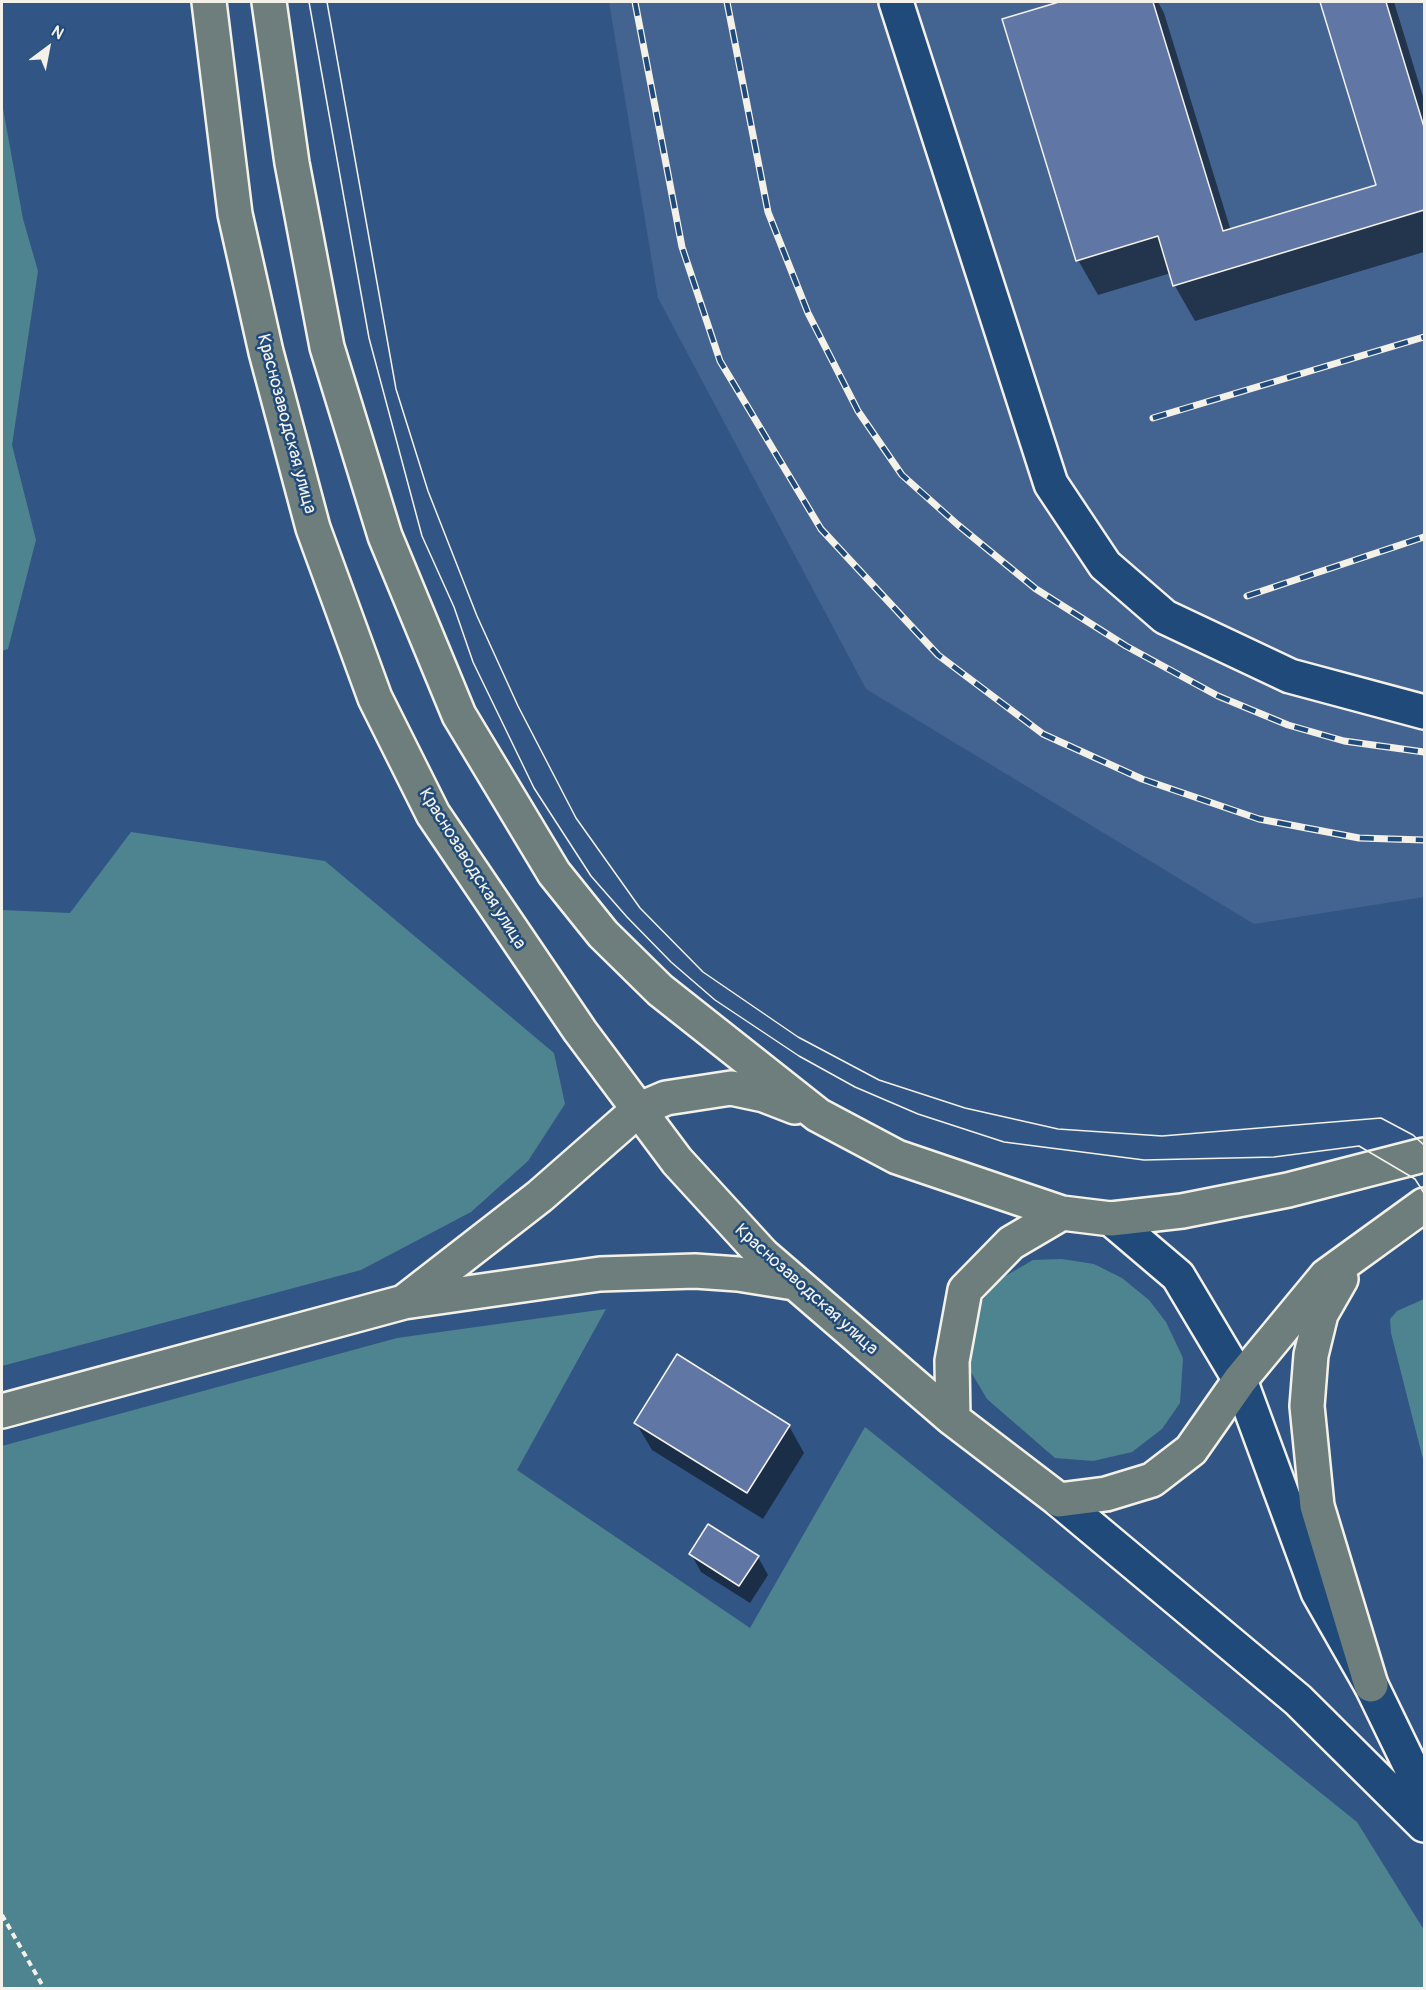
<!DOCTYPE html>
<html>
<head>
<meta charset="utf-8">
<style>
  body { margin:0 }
  #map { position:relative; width:1426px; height:1990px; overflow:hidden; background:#315686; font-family:Pangolin,sans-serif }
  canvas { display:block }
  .frame { position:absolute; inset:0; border:3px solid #f4f1e8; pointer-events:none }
  .north { position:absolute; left:18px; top:18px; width:60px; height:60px; -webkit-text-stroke:4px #1f4a7a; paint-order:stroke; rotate:32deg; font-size:16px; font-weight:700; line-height:24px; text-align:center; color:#f4f1e8 }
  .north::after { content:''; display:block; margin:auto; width:21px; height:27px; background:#f4f1e8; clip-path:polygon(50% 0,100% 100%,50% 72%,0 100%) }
</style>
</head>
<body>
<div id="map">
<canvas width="1426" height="1990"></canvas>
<div class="frame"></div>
<div class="north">N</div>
</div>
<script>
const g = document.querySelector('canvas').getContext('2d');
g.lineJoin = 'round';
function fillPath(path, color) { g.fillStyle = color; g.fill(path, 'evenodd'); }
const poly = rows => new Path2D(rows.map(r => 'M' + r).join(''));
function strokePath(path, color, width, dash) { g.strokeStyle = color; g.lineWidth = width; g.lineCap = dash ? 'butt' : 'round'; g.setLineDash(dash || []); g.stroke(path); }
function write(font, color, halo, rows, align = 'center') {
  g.font = font + ' Pangolin,sans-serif'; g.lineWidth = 5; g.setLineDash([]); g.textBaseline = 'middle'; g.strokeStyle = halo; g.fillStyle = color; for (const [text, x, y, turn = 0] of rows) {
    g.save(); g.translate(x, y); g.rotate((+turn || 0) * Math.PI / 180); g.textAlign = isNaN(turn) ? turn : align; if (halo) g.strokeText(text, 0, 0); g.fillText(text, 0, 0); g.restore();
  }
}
const built = poly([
  [609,2,1424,2,1424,897,1254,924,866,689,658,298]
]);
const green = poly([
  [2,103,23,219,38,271,12,445,36,540,8,649,2,651],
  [131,832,325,861,554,1053,565,1104,528,1161,471,1212,361,1270,2,1366,2,910,70,913],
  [1062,1259,1094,1264,1122,1278,1149,1300,1166,1322,1183,1358,1180,1403,1162,1429,1132,1452,1093,1461,1055,1458,987,1399,968,1367,964,1342,977,1307,1000,1279,1033,1260],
  [1424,1299,1424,1463,1391,1333,1390,1319,1397,1311],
  [606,1309,517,1470,750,1628,865,1427,1357,1822,1424,1930,1424,1988,2,1988,2,1446,397,1338]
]);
const shadow = poly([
  [1064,2,1158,2,1164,13,1231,231,1378,186,1321,2,1394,2,1424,100,1424,252,1195,321,1175,286,1171,273,1098,295,1078,260,1004,20],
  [636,1423,789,1426,804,1453,763,1519,652,1450],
  [691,1554,758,1557,768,1575,750,1603,701,1572]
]);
const building = poly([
  [1059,2,1153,2,1223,231,1376,185,1320,2,1386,2,1424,127,1424,210,1173,286,1158,236,1076,261,1002,19,1059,2],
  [677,1354,790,1425,747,1493,634,1423,677,1354],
  [708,1524,759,1556,739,1586,689,1554,708,1524]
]);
const path = poly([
  [2,1915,44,1988]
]);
const minor = poly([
  [896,2,1051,484,1105,565,1165,617,1290,676,1424,712],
  [1111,1219,1178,1276,1240,1380,1318,1592,1371,1685,1424,1794],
  [1059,1500,1298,1700,1424,1825]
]);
const major = poly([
  [209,2,235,214,266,352,313,528,375,698,433,814,580,1031,677,1161,763,1255,953,1419,1059,1500,1106,1494,1152,1480,1191,1450,1240,1380,1326,1276,1424,1205],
  [269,2,292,163,327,347,385,536,459,715,554,873,603,934,660,990,818,1115,897,1157,1062,1213,1111,1219,1182,1211,1288,1190,1424,1155],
  [1341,1279,1321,1314,1311,1355,1307,1406,1317,1506,1371,1685],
  [405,1301,540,1196,638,1110,666,1098,731,1088,764,1095,795,1107],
  [2,1411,404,1302,600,1274,695,1271,738,1274,794,1283],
  [953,1419,952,1361,965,1290,1011,1243,1062,1213]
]);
const tram = poly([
  [309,2,369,338,422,536,454,607,473,662,534,788,591,876,627,917,671,962,715,1000,799,1056,855,1087,918,1114,1004,1142,1144,1160,1274,1157,1359,1146,1415,1179,1424,1193],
  [327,2,396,389,428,491,477,616,518,706,576,818,640,908,703,972,798,1037,879,1080,965,1108,1058,1129,1162,1136,1381,1118,1413,1135,1424,1145]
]);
const rail = poly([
  [635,2,682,247,720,361,821,529,938,655,1043,734,1142,779,1259,819,1359,838,1424,840],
  [727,2,768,212,808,313,858,411,902,475,958,525,1036,589,1126,646,1218,696,1288,725,1344,741,1424,752],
  [1153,418,1424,337],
  [1247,596,1424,537]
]);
const streetNames = [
  ["Краснозаводская улица",286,424,75],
  ["Краснозаводская улица",472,869,58],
  ["Краснозаводская улица",806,1290,42]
];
fillPath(built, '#436391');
fillPath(green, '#4e8390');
fillPath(shadow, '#0007');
fillPath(building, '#6076a5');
strokePath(building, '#f4f1e8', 1.5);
strokePath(minor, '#f4f1e8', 38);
strokePath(major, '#f4f1e8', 38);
strokePath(path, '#f4f1e8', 4, [6, 4.5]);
strokePath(minor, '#1f4a7a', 33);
strokePath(major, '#6d7e7c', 33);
strokePath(tram, '#f4f1e8', 1.5);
strokePath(rail, '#f4f1e8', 7);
strokePath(rail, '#1f4a7a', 4.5, [14]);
write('18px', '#f4f1e8', '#1f4a7a', streetNames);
</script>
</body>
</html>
